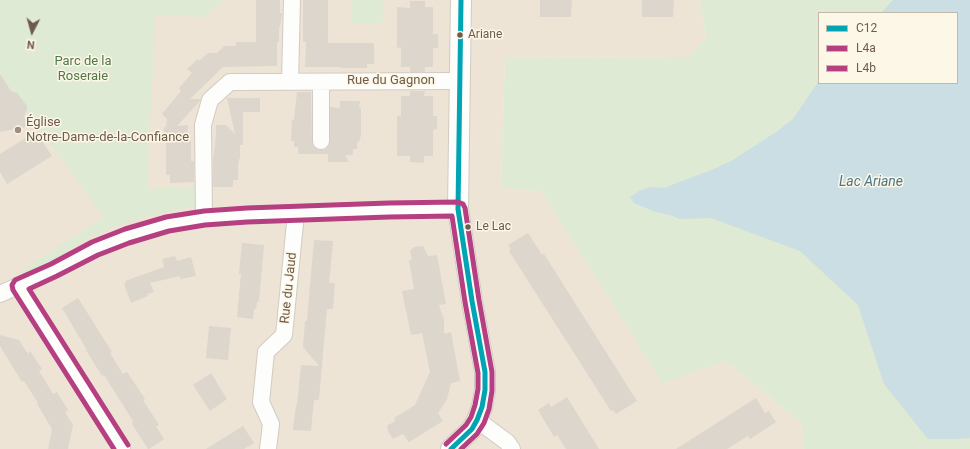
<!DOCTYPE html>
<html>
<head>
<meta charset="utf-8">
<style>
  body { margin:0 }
  #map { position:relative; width:970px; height:449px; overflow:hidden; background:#f4f0e7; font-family:Roboto,sans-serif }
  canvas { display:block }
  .legend { position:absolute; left:818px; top:12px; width:140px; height:72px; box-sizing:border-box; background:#fdf7e7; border:1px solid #c4b9a9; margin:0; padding:5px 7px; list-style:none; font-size:12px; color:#6f5b4b }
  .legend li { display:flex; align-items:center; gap:8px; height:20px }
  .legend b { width:20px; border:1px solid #c4b9a9 }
  .north { position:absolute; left:12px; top:12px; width:40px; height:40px; -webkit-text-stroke:3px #fdf7e7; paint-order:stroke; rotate:186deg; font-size:11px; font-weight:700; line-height:16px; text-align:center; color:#6f5b4b }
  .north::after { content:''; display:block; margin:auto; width:14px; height:18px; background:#6f5b4b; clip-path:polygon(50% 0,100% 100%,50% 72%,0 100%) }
</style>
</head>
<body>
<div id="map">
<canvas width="970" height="449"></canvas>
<ul class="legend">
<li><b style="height:5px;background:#00a4b2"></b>C12</li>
<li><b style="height:5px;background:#b63f82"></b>L4a</li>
<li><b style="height:5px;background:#b63f82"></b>L4b</li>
</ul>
<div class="north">N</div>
</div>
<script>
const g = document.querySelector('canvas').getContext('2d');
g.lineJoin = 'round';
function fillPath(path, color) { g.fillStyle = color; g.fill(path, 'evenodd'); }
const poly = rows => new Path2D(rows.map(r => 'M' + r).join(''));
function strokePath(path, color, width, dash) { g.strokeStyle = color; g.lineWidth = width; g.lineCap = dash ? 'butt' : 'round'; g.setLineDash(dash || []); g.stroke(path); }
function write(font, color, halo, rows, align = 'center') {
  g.font = font + ' Roboto,sans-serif'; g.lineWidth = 3; g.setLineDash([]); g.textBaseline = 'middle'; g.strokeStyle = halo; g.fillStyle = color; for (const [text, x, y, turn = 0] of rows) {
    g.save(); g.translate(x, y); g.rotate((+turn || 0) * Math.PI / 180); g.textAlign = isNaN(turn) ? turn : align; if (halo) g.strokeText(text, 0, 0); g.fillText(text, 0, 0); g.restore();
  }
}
const residential = poly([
  [0,0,700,0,706,38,687,57,505,58,501,188,541,191,663,382,725,361,801,422,804,449,0,449]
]);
const green = poly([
  [0,0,224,0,205,17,155,15,147,189,200,187,200,205,144,217,111,228,87,239,49,262,23,275,20,271,104,217,2,77,0,77],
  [352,0,383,0,382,24,351,23],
  [700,0,970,0,970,449,804,449,801,422,725,361,663,383,541,191,501,188,505,58,687,57,706,38],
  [819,13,957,13,957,83,819,83]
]);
const water = poly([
  [893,0,970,0,970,438,958,439,928,439,884,384,858,305,800,251,711,218,679,219,673,216,653,211,634,203,630,197,639,191,651,187,664,188,714,169,733,160,779,130,793,119,819,81,819,83,957,83,957,13,881,13]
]);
const building = poly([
  [256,0,280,0,280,13,282,13,280,27,279,27,279,42,277,42,277,66,223,67,190,99,201,99,199,102,177,126,188,125,187,141,191,141,191,161,194,161,194,182,170,183,170,175,166,175,166,141,164,141,164,127,166,127,167,119,162,114,181,91,179,88,192,73,187,69,198,59,199,61,208,53,217,53,224,46,236,46,236,42,256,42],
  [303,0,328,0,328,43,374,43,374,64,367,64,367,68,340,68,340,67,305,67,306,42,303,42],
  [540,0,572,0,571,17,540,17],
  [642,0,674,0,673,17,642,17],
  [410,1,425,1,425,7,433,7,433,34,438,34,438,48,433,48,433,67,425,67,425,72,410,72,410,67,401,67,401,47,397,48,397,7,410,8],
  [0,74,11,91,17,93,27,106,27,110,24,117,30,126,0,132],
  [410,91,425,91,424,96,433,96,433,116,437,116,437,129,433,130,433,156,424,156,424,163,410,162,410,156,397,156,397,116,401,116,401,96,410,96],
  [297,92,311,92,312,141,313,146,317,149,321,150,326,149,329,145,330,141,330,107,340,108,340,101,360,101,359,108,361,108,361,135,359,142,357,142,357,149,353,149,353,155,345,155,349,162,328,162,328,154,298,154,298,147,294,147,294,141,291,141,292,120,294,120],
  [227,98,260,98,260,112,243,112,243,145,240,145,240,159,239,159,238,167,238,180,233,180,233,187,213,187,213,161,216,135,216,125,226,125,235,134],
  [34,133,38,139,40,138,52,156,7,184,0,172,0,154],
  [528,233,542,255,544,254,637,401,616,414,613,410,611,411,509,251,511,249,508,245],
  [314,240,333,241,329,283,335,283,333,309,327,309,319,400,314,400,311,431,293,430,296,405,297,405,301,365,319,366,303,347,305,321,307,321],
  [242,243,264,245,259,302,257,302,256,309,254,309,253,319,237,317,241,274,239,274],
  [423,246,428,256,437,255,446,304,439,305,444,320,444,334,451,332,460,381,451,383,447,399,438,413,443,421,409,442,403,434,393,439,388,431,387,426,395,421,394,418,415,405,430,372,422,333,411,335,402,291,414,289,409,260,412,260,410,251,414,247],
  [175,256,177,261,191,257,196,276,180,279,180,276,150,283,154,292,147,294,148,296,131,303,124,284,126,283,125,281,164,267,162,259],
  [78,298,112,352,110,353,123,374,127,372,145,399,143,400,159,425,156,426,164,439,149,449,148,449,132,424,133,421,104,375,102,376,86,350,87,350,62,308],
  [209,326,231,328,228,360,206,358],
  [0,335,19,340,28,354,30,351,42,369,39,371,53,394,57,392,68,410,65,412,73,425,68,449,48,449,52,429,37,404,38,403,24,381,22,382,0,346],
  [211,373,227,399,210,411,193,385],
  [567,397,581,420,599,449,566,449,557,435,554,437,538,410,549,403,551,407],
  [756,398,765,413,769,411,776,422,750,439,748,436,727,449,676,449],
  [243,426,254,443,244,449,206,449]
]);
const minor = poly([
  [290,82,292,0],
  [321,82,321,141],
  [204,218,203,125,210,100,230,82,461,81],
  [19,286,122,449],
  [0,294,54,270,95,249,118,240,127,236,167,224,204,218,247,215,389,210,458,209],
  [477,420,507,442,512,449],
  [268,449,271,424,261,402,266,352,284,335,296,213]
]);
const tertiary = poly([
  [451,449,472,429,477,420,482,407,485,390,485,372,472,301,458,209,461,0]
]);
const bus1 = poly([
  [451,449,472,429,477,420,482,407,485,390,485,372,472,301,458,209,461,0]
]);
const bus2 = poly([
  [128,445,29,289,57,276,98,255,129,243,169,231,205,225,247,222,389,217,452,216,465,302,478,373,478,389,475,405,471,417,466,425,446,444]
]);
const bus3 = poly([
  [114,449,13,290,12,285,15,280,51,264,92,242,125,229,166,217,204,211,247,208,389,203,458,202,463,204,465,208,479,300,492,372,492,391,489,409,484,423,477,434,461,449]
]);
const markers = [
  [460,35,3.5,"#6f5b4b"],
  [18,130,4,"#9e8f82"],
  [468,227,3.5,"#6f5b4b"]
];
const busNames = [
  ["Ariane",468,35],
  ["Le Lac",476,227]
];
const parkNames = [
  ["Parc de la",83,62],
  ["Roseraie",83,77]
];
const streetNames = [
  ["Rue du Gagnon",391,81],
  ["Rue du Jaud",289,288,-84]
];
const poiNames = [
  ["Église",26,123],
  ["Notre-Dame-de-la-Confiance",26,138]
];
const waterNames = [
  ["Lac Ariane",871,182]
];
fillPath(residential, '#ede4d5');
fillPath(green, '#deead3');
fillPath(water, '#cadee3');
fillPath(building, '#ddd6cd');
strokePath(minor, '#d2cbc3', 18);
strokePath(tertiary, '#d2cbc3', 22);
strokePath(minor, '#fdfdfb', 16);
strokePath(tertiary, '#fdfdfb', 20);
strokePath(bus1, '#00a4b2', 5);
strokePath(bus2, '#b63f82', 5);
strokePath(bus3, '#b63f82', 5);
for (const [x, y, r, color] of markers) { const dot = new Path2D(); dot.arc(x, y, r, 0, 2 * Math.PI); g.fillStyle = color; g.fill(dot); strokePath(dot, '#fdf7e7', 1.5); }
write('12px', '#6f5b4b', '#fdf7e7', busNames, 'left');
write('13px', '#507a47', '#fdf7e7', parkNames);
write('13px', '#6f5b4b', '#fdf7e7', streetNames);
write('13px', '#6f5b4b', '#fdf7e7', poiNames, 'left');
write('italic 14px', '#4a7687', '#fdf7e7', waterNames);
</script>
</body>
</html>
